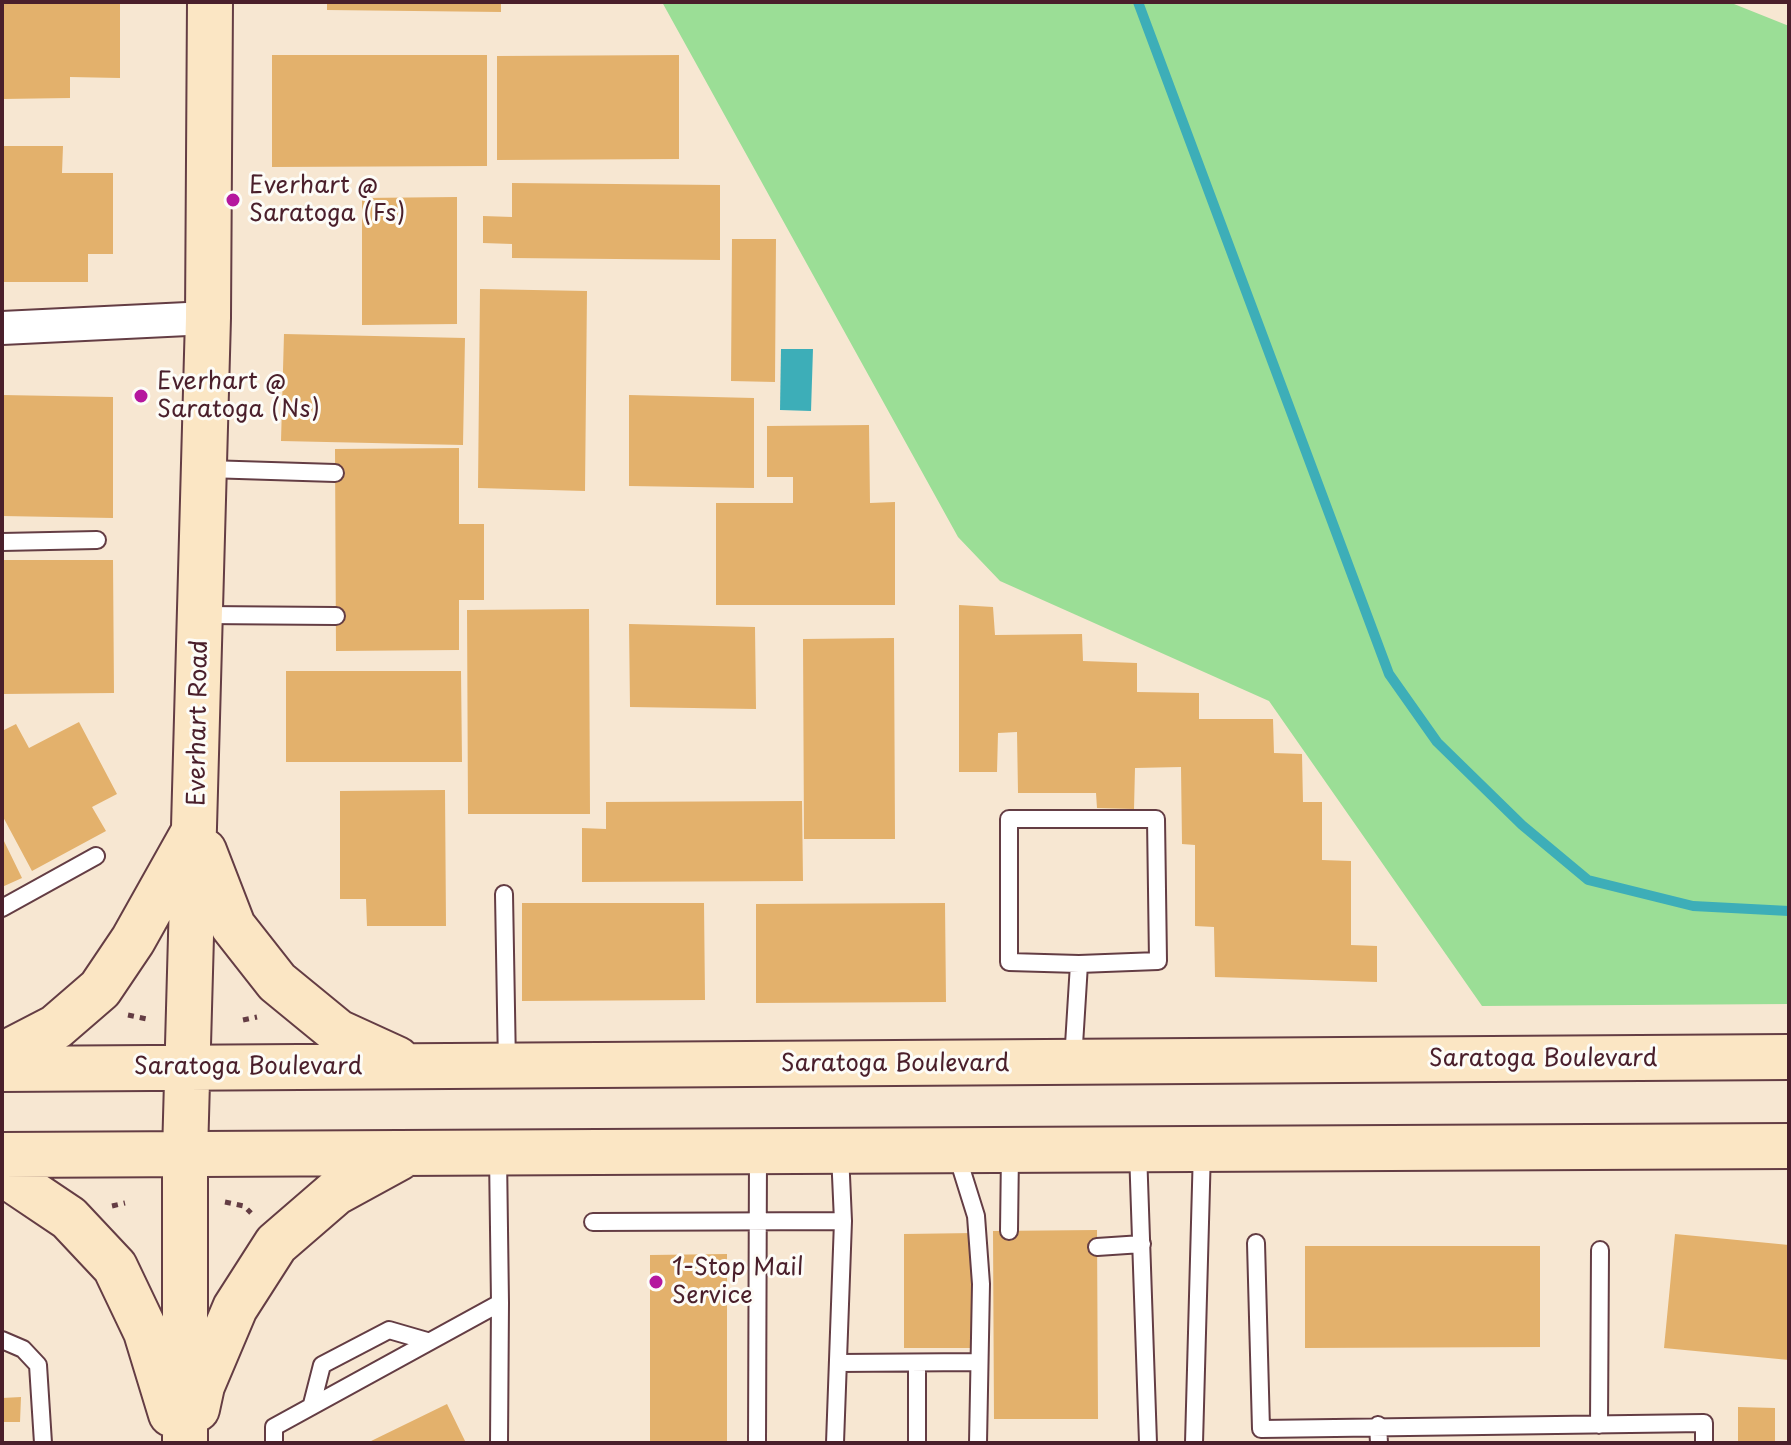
<!DOCTYPE html>
<html>
<head>
<meta charset="utf-8">
<style>
  body { margin:0 }
  #map { position:relative; width:1791px; height:1445px; overflow:hidden; background:#f7e7d2; font-family:"Playpen Sans",sans-serif }
  canvas { display:block }
  .frame { position:absolute; inset:0; border:4px solid #4a1f2b; pointer-events:none }
</style>
</head>
<body>
<div id="map">
<canvas width="1791" height="1445"></canvas>
<div class="frame"></div>
</div>
<script>
const g = document.querySelector('canvas').getContext('2d');
g.lineJoin = 'round';
function fillPath(path, color) { g.fillStyle = color; g.fill(path, 'evenodd'); }
const poly = rows => new Path2D(rows.map(r => 'M' + r).join(''));
function strokePath(path, color, width, dash) { g.strokeStyle = color; g.lineWidth = width; g.lineCap = dash ? 'butt' : 'round'; g.setLineDash(dash || []); g.stroke(path); }
function write(font, color, halo, rows, align = 'center') {
  g.font = font + ' "Playpen Sans",sans-serif'; g.lineWidth = 6; g.setLineDash([]); g.textBaseline = 'middle'; g.strokeStyle = halo; g.fillStyle = color; for (const [text, x, y, turn = 0] of rows) {
    g.save(); g.translate(x, y); g.rotate((+turn || 0) * Math.PI / 180); g.textAlign = isNaN(turn) ? turn : align; if (halo) g.strokeText(text, 0, 0); g.fillText(text, 0, 0); g.restore();
  }
}
const green = poly([
  [662,2,1729,2,1789,26,1789,1004,1482,1006,1269,701,1000,581,958,537]
]);
const water = poly([
  [781,349,813,349,811,411,780,410]
]);
const stream = poly([
  [1138,2,1389,674,1437,742,1522,825,1588,880,1693,906,1789,911]
]);
const building = poly([
  [2,2,120,2,120,78,70,77,70,98,2,99],
  [327,2,501,2,501,12,327,10],
  [272,55,487,55,487,166,272,167],
  [679,55,679,159,497,160,497,56],
  [2,146,63,146,62,173,113,173,113,254,88,254,88,282,2,282],
  [512,183,720,185,720,260,512,258,512,244,483,243,483,216,512,217],
  [457,197,457,324,362,325,362,198],
  [732,239,776,239,775,382,731,381],
  [480,289,587,291,585,491,478,488],
  [284,334,465,338,463,445,281,441],
  [2,395,113,397,113,518,2,516],
  [629,395,754,398,754,488,629,486],
  [869,425,870,503,895,502,895,605,716,605,716,503,793,503,793,477,767,477,767,426],
  [459,448,459,524,484,524,484,600,459,600,459,650,336,651,335,449],
  [2,560,113,560,114,693,2,694],
  [959,605,993,607,995,635,1082,634,1083,661,1137,663,1137,692,1199,693,1199,719,1273,719,1274,753,1302,754,1303,802,1322,802,1322,860,1351,861,1351,945,1377,946,1377,982,1215,977,1214,927,1195,926,1195,845,1182,844,1181,767,1135,768,1134,809,1097,808,1096,793,1018,793,1017,732,998,733,997,772,959,772],
  [589,609,590,814,468,814,467,610],
  [629,624,755,627,756,709,630,707],
  [894,638,895,839,804,839,803,639],
  [286,671,461,671,462,762,286,762],
  [79,722,117,794,92,807,106,831,32,871,2,815,2,731,16,724,29,748],
  [445,790,446,926,367,926,366,899,340,899,340,791],
  [802,801,803,881,582,882,582,828,606,829,606,802],
  [2,837,22,878,2,887],
  [522,903,704,903,705,1000,522,1001],
  [945,903,946,1002,756,1003,756,904],
  [1097,1230,1098,1419,994,1419,993,1231],
  [974,1233,974,1348,904,1348,904,1234],
  [1675,1234,1789,1245,1789,1360,1664,1348],
  [1305,1246,1540,1246,1540,1347,1305,1348],
  [727,1254,727,1443,650,1443,650,1255],
  [21,1397,20,1422,2,1422,2,1398],
  [447,1404,466,1443,367,1443],
  [1738,1407,1775,1408,1775,1443,1738,1443]
]);
const path = poly([
  [128,1015,147,1019],
  [243,1020,257,1017],
  [225,1202,244,1206,251,1213],
  [112,1206,125,1203]
]);
const service = poly([
  [207,469,335,473],
  [2,542,97,540],
  [203,615,336,616],
  [504,894,507,1066],
  [2,908,96,856],
  [1073,1061,1079,964,1009,962,1009,819,1156,819,1158,961,1079,964],
  [1138,1151,1148,1443],
  [956,1152,976,1216,981,1284,978,1443],
  [593,1222,843,1221],
  [1009,1231,1010,1152],
  [1256,1243,1261,1429,1704,1423,1704,1443],
  [1097,1247,1142,1244],
  [2,1340,23,1349,38,1365,43,1443],
  [838,1363,979,1362],
  [917,1363,917,1443],
  [312,1404,322,1365,389,1330,427,1341],
  [1378,1425,1379,1443],
  [1599,1425,1600,1250],
  [274,1443,274,1427,500,1303,498,1155],
  [499,1443,500,1303],
  [757,1443,758,1154],
  [835,1443,843,1221,840,1153],
  [1194,1443,1202,1149]
]);
const minor = poly([
  [2,328,208,318]
]);
const secondary = poly([
  [204,851,233,926,277,982,338,1032,397,1059],
  [2,1055,56,1027,100,989,133,940,193,833],
  [2,1069,1789,1057],
  [2,1155,1789,1146],
  [2,1173,69,1218,115,1267,146,1332,171,1414],
  [197,1409,202,1386,235,1308,276,1244,335,1193,399,1158],
  [185,1443,185,1154,208,318,210,2]
]);
const markers = [
  [233,200,8,"#b5179e"],
  [141,396,8,"#b5179e"],
  [656,1282,8,"#b5179e"]
];
const poiNames = [
  ["Everhart @",249,186],
  ["Saratoga (Fs)",249,214],
  ["Everhart @",157,382],
  ["Saratoga (Ns)",157,410],
  ["1-Stop Mail",672,1268],
  ["Service",672,1296]
];
const streetNames = [
  ["Everhart Road",199,723,-89],
  ["Saratoga Boulevard",1543,1059],
  ["Saratoga Boulevard",895,1064],
  ["Saratoga Boulevard",248,1067]
];
fillPath(green, '#9bde96');
fillPath(water, '#3daeb8');
strokePath(stream, '#3daeb8', 10);
fillPath(building, '#e3b16c');
strokePath(service, '#643d44', 20);
strokePath(minor, '#643d44', 36);
strokePath(secondary, '#643d44', 48);
strokePath(path, '#643d44', 5, [6, 6]);
strokePath(service, '#fff', 16);
strokePath(minor, '#fff', 32);
strokePath(secondary, '#fbe6c4', 44);
for (const [x, y, r, color] of markers) { const dot = new Path2D(); dot.arc(x, y, r, 0, 2 * Math.PI); g.fillStyle = color; g.fill(dot); strokePath(dot, '#fdfcf7', 3); }
write('24px', '#4a1f2b', '#fdfcf7', poiNames, 'left');
write('24px', '#4a1f2b', '#fdfcf7', streetNames);
</script>
</body>
</html>
